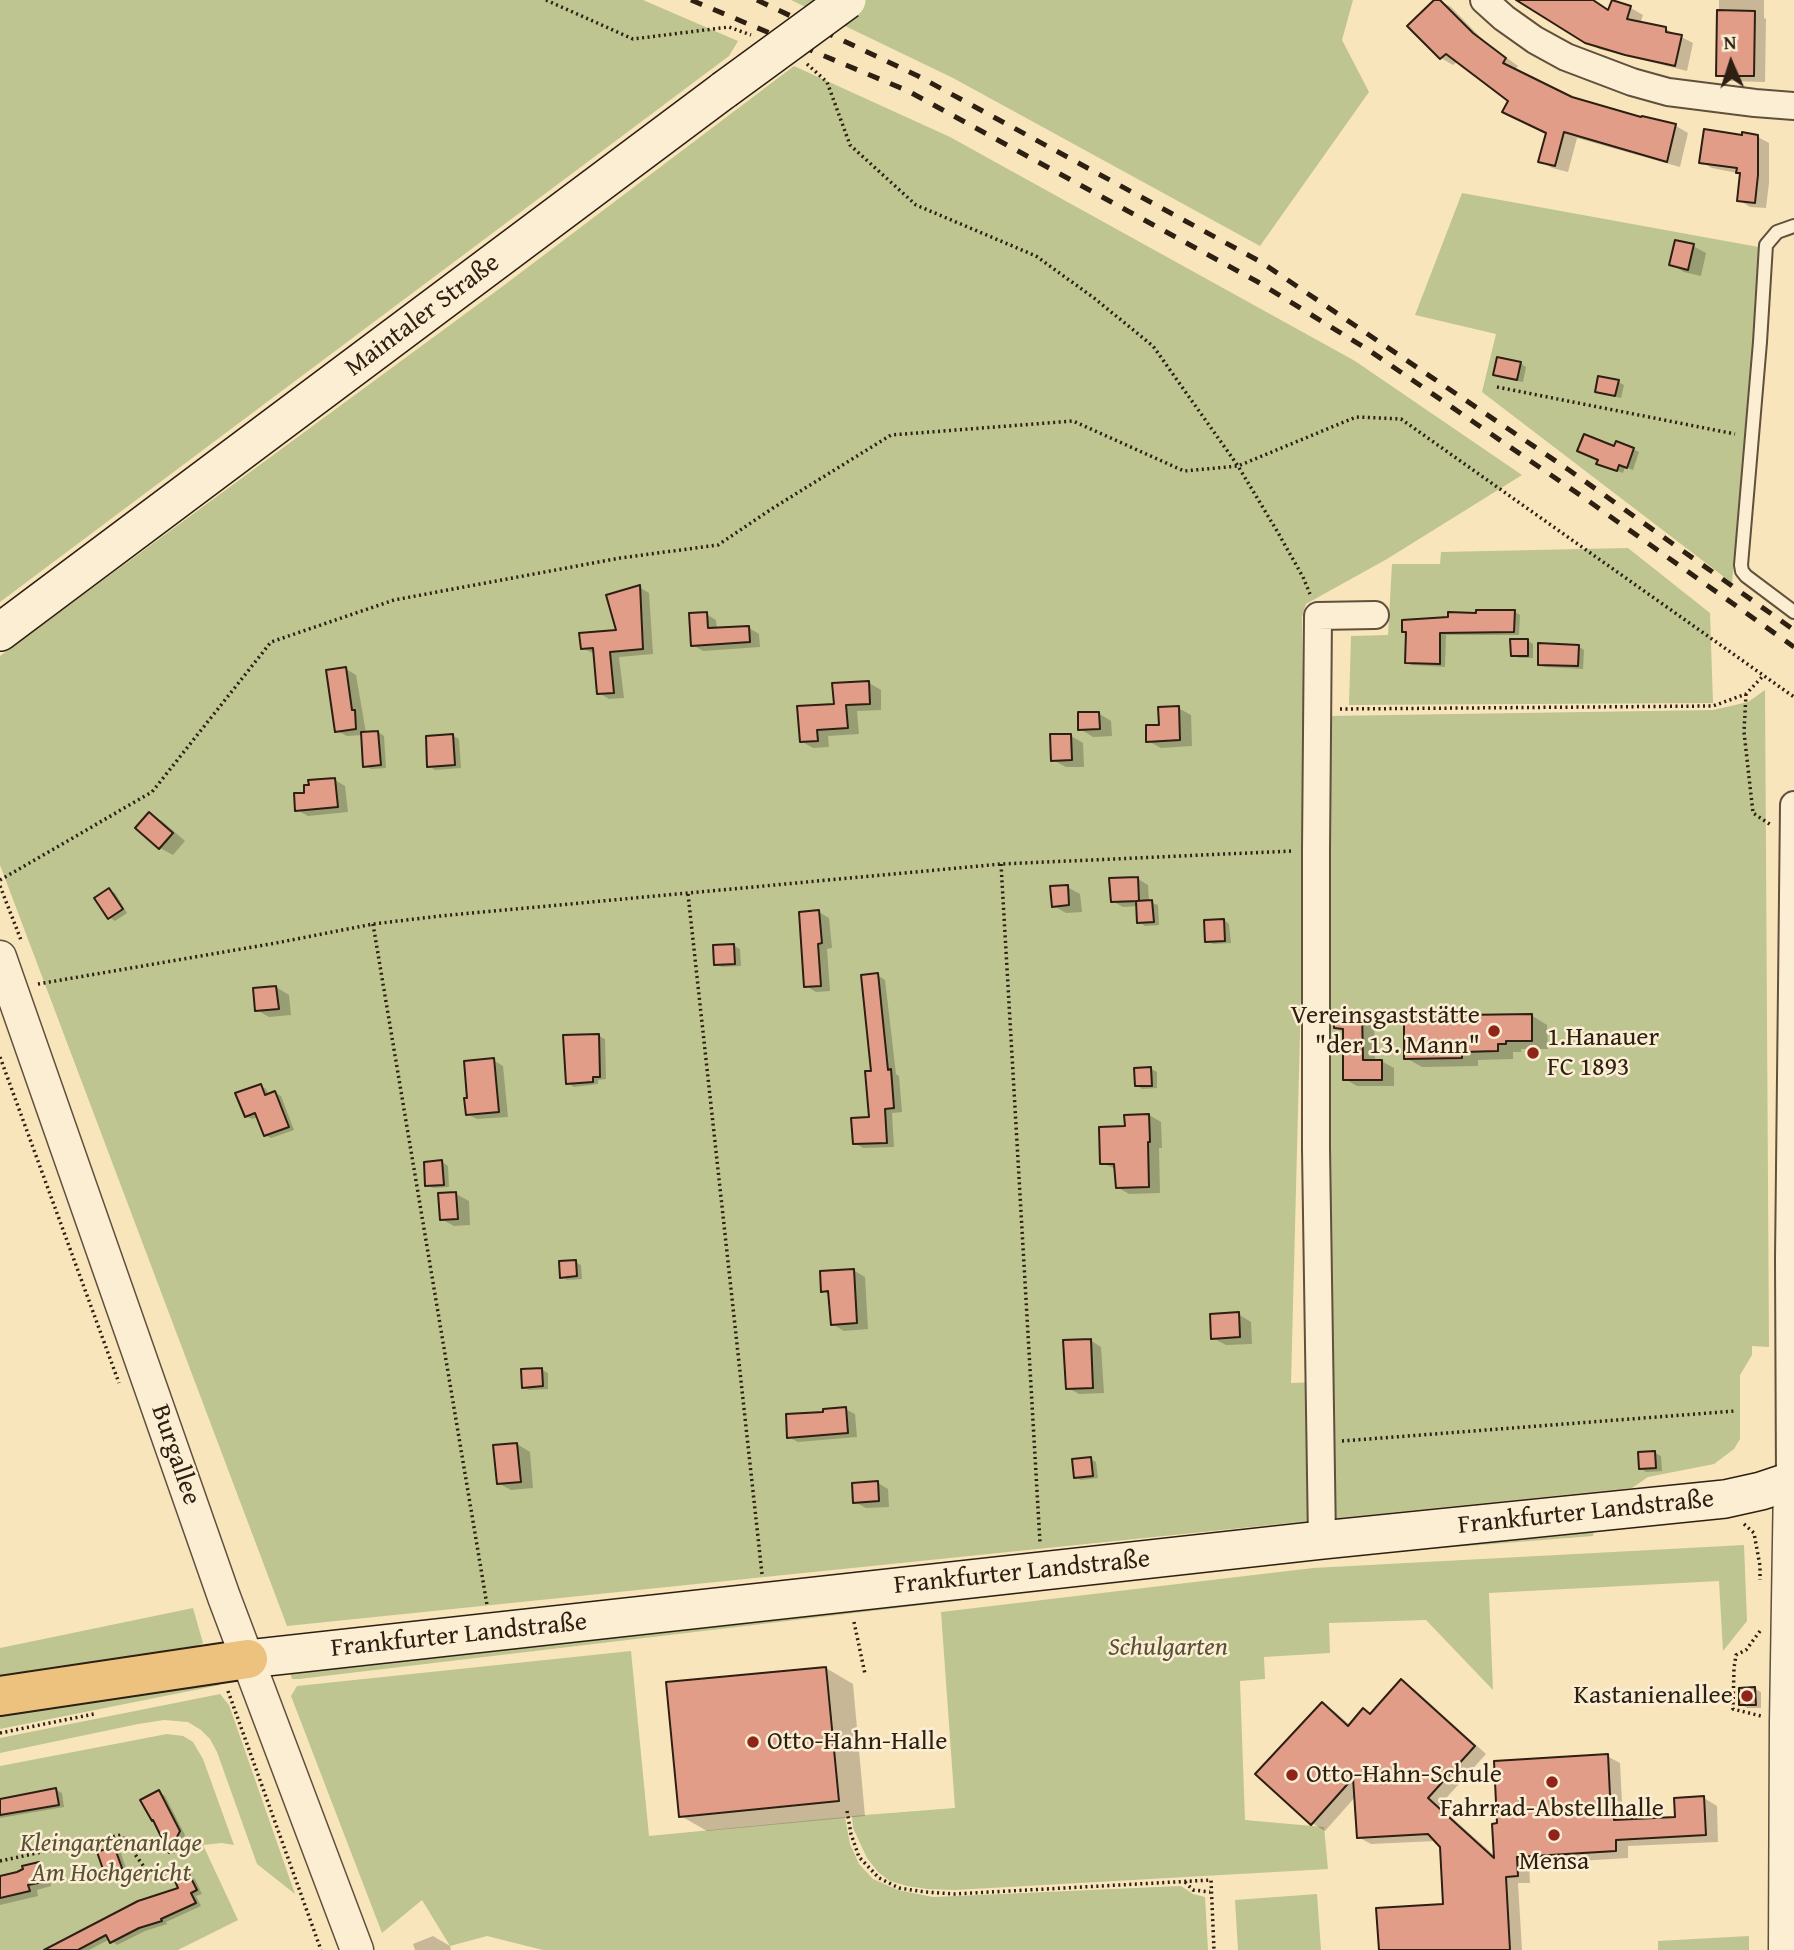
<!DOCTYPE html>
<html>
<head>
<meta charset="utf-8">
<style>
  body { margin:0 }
  #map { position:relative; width:1794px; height:1950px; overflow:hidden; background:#f9e5bc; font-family:"Gentium Book Plus",serif }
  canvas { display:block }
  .north { position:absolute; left:1696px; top:28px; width:70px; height:70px; -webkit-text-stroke:5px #fbeed3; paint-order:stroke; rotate:357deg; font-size:19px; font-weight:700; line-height:28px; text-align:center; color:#2d1f12 }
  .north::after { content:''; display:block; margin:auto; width:24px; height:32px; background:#2d1f12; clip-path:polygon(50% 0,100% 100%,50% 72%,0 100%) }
</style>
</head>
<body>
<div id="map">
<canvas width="1794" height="1950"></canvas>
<div class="north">N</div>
</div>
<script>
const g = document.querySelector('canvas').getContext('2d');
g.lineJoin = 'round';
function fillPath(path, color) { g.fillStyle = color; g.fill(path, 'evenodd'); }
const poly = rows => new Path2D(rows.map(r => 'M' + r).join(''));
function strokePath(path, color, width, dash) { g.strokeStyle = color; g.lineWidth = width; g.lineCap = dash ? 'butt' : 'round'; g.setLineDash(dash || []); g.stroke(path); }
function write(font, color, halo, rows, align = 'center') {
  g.font = font + ' "Gentium Book Plus",serif'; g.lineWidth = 5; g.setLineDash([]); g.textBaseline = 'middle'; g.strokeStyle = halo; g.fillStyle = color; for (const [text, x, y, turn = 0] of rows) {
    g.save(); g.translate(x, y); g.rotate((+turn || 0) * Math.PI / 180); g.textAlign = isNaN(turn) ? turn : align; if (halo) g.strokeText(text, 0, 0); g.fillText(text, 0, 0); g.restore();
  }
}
const green = poly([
  [0,0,643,0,738,41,729,56,0,602],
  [791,0,1353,0,1342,40,1369,92,1260,246,953,78],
  [794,66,950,137,1355,361,1522,475,1387,559,1306,604,1302,617,1305,839,1291,1383,1317,1382,1327,716,1713,710,1748,702,1765,690,1769,1347,1752,1346,1752,1355,1740,1375,1740,1439,1734,1449,1714,1464,1648,1477,1632,1488,287,1626,0,865,0,656,503,286],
  [1462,193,1764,248,1732,583,1482,392,1496,334,1415,315],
  [1628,548,1710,613,1713,703,1349,705,1351,636,1388,635,1392,564,1440,564,1441,552],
  [1594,1529,1593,1536,1318,1558,299,1679,292,1679,290,1672,305,1666,1322,1549],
  [1744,1545,1747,1621,1723,1651,1719,1581,1489,1593,1493,1690,1426,1620,1329,1623,1330,1653,1264,1657,1265,1679,1240,1681,1245,1820,1324,1827,1328,1869,955,1890,927,1889,907,1886,890,1881,878,1872,867,1858,853,1828,852,1816,955,1808,941,1612,1313,1568],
  [193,1608,203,1643,187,1651,0,1677,0,1648],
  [631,1651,649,1836,845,1817,850,1844,859,1864,873,1879,898,1890,933,1897,1181,1886,1193,1894,1205,1897,1208,1950,543,1950,487,1936,450,1946,422,1900,382,1933,291,1696,297,1686],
  [216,1676,220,1685,0,1729,0,1707],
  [220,1694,229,1705,295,1894,257,1864,217,1752,210,1739,201,1730,188,1722,164,1720,138,1724,0,1753,0,1738],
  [167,1734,183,1736,193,1742,203,1759,234,1845,222,1843,203,1845,238,1920,178,1950,0,1950,0,1766],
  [1317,1894,1321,1950,1238,1950,1235,1900],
  [1749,1936,1749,1950,1658,1950,1658,1941]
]);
const shadow = poly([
  [1436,0,1450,6,1485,42,1518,66,1515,70,1571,98,1676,126,1688,133,1680,167,1577,138,1568,172,1552,168,1540,161,1547,133,1510,101,1458,61,1453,65,1441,58],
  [1539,0,1590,0,1610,12,1613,2,1631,8,1643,15,1640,24,1666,29,1693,43,1687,71,1599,49,1586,41],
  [1719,0,1764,0,1764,18,1766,19,1765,82,1730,81,1718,75],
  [1743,137,1758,137,1769,143,1769,183,1766,208,1750,207,1739,200,1742,174,1712,168,1701,162],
  [1693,246,1706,253,1701,276,1684,272,1671,264],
  [1520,363,1526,367,1523,382,1501,378,1495,374],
  [1618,382,1624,385,1621,398,1603,394,1597,391],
  [1615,448,1633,449,1639,452,1633,470,1625,467,1623,473,1604,466],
  [639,587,649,593,653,654,619,657,624,698,609,699,599,693,595,654,582,648,618,631],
  [1515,612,1520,615,1519,635,1446,635,1445,667,1412,665,1407,662,1407,633,1404,631],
  [706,614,716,620,717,630,749,628,759,634,760,647,703,651,693,645],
  [1528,641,1533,644,1533,658,1519,658,1513,655],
  [1578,646,1584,650,1583,669,1545,667,1539,664],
  [346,669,356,675,366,733,378,732,384,736,386,768,371,769,365,766,363,735,347,736,337,731],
  [869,683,881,690,881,710,857,711,859,734,828,736,829,747,813,748,801,741,836,705],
  [1178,708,1191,715,1192,746,1161,748,1148,741],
  [1098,713,1111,721,1112,736,1093,737,1080,729],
  [453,736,459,739,461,768,435,770,429,766],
  [1071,736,1083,743,1084,767,1066,767,1053,760],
  [335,780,345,786,348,812,308,816,297,810,306,794],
  [149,814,162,821,185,841,173,855,160,848,137,828],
  [1138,879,1148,885,1149,902,1158,905,1159,925,1145,926,1139,922,1138,906,1123,907,1112,901],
  [1067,887,1080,894,1082,912,1066,913,1054,906],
  [109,890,115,893,127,913,115,921,109,917],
  [819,912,829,918,832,948,827,949,830,991,816,992,806,986],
  [1224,920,1229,924,1231,943,1213,944,1207,941],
  [734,946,740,949,741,966,722,967,716,964],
  [877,975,885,980,896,1074,899,1076,902,1112,892,1113,894,1147,863,1148,855,1143,871,1119],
  [276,987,289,995,291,1015,269,1017,257,1010],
  [1461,1012,1468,1016,1531,1015,1547,1025,1548,1049,1521,1049,1521,1052,1513,1052,1513,1059,1478,1060,1478,1066,1422,1067,1406,1058],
  [1362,1014,1374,1021,1375,1061,1381,1061,1394,1068,1394,1086,1357,1086,1345,1079,1345,1033,1336,1027],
  [599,1036,605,1039,606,1079,598,1080,598,1084,574,1087,568,1083],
  [493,1060,503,1066,508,1117,477,1119,467,1114],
  [1151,1069,1157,1072,1157,1088,1142,1089,1136,1085],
  [261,1086,266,1089,269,1095,275,1093,281,1096,294,1130,271,1138,265,1135,259,1117,252,1119,246,1116],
  [1149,1115,1161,1122,1162,1148,1159,1148,1160,1193,1129,1194,1117,1187,1116,1169,1102,1163],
  [442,1162,448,1166,449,1187,433,1188,427,1185],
  [456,1194,469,1201,470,1225,454,1226,441,1219],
  [575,1262,581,1265,582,1279,567,1280,562,1277],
  [853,1270,865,1277,868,1329,844,1331,832,1324,830,1295,823,1291],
  [1238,1314,1251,1322,1252,1344,1226,1345,1213,1338],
  [1090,1340,1101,1347,1104,1393,1079,1394,1068,1388],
  [542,1370,548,1373,548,1389,529,1390,523,1387],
  [845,1409,855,1414,857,1437,798,1442,788,1437,825,1413],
  [517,1444,530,1452,533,1488,511,1490,498,1483],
  [1655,1453,1661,1456,1662,1471,1646,1472,1640,1468],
  [1090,1459,1096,1462,1098,1478,1081,1480,1075,1477],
  [878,1483,888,1489,889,1507,866,1508,855,1502],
  [826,1668,853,1684,865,1816,707,1831,681,1816],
  [1402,1682,1414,1689,1486,1754,1439,1806,1496,1857,1607,1756,1620,1763,1623,1822,1677,1819,1704,1798,1717,1806,1718,1842,1628,1846,1628,1858,1529,1864,1530,1883,1518,1883,1522,1950,1380,1950,1445,1906,1442,1846,1436,1841,1371,1844,1358,1837,1356,1796,1325,1831,1312,1823,1322,1704,1335,1712,1350,1725,1371,1715],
  [1755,1689,1761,1692,1761,1708,1747,1708,1741,1704],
  [56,1790,62,1793,64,1807,0,1818,0,1800],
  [159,1792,165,1796,185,1835,175,1854,170,1852,155,1821],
  [114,1848,120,1851,127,1871,112,1877,106,1873],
  [39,1864,48,1870,51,1886,37,1890,38,1896,0,1905,0,1878,18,1873],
  [189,1876,195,1879,202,1894,196,1896,201,1906,166,1922,167,1924,145,1931,117,1945,110,1939,89,1950,45,1950,180,1889],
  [433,1936,450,1946,451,1950,415,1950,413,1944]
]);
const building = poly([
  [1434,0,1440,0,1473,33,1506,58,1503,63,1572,97,1641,117,1642,116,1676,124,1667,162,1564,132,1555,166,1538,162,1546,133,1502,112,1508,101,1446,54,1440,59,1407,26,1434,0],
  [1516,0,1593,0,1608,10,1612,0,1631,6,1627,19,1666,27,1666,32,1682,35,1675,66,1625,55,1585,43,1516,0],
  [1717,10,1755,11,1754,76,1716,76,1717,10],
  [1704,129,1742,135,1742,132,1758,135,1758,175,1755,203,1737,201,1740,173,1736,173,1737,168,1699,163,1704,129],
  [1675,240,1694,244,1688,270,1669,265,1675,240],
  [1497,357,1521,362,1517,380,1493,375,1497,357],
  [1598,376,1619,380,1615,396,1595,392,1598,376],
  [1584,434,1614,446,1616,441,1634,448,1627,468,1619,465,1617,471,1596,464,1598,460,1577,451,1584,434],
  [640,585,643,649,610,652,614,693,597,694,593,648,581,649,579,633,616,630,606,595,640,585],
  [1476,610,1515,610,1514,632,1440,633,1440,664,1405,663,1406,632,1402,632,1402,620,1448,617,1448,612,1476,613,1476,610],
  [707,612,708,628,749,626,750,642,691,646,689,613,707,612],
  [1510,639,1528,639,1528,656,1511,656,1510,639],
  [1538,643,1579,645,1578,666,1538,665,1538,643],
  [346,667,352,710,355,710,356,729,335,732,326,670,346,667],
  [869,681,870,704,846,705,848,728,817,730,818,741,800,742,797,706,834,704,832,683,869,681],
  [1179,706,1180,740,1146,742,1146,725,1159,725,1158,707,1179,706],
  [1078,712,1099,712,1100,729,1078,730,1078,712],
  [378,731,381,765,363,767,361,732,378,731],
  [453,734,455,765,427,767,426,736,453,734],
  [1050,734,1071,734,1072,760,1051,761,1050,734],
  [335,778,338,807,295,811,294,793,304,793,304,785,309,785,308,780,335,778],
  [149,812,173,833,159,849,135,828,149,812],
  [1138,877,1139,901,1111,902,1109,878,1138,877],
  [1068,885,1069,905,1052,907,1050,886,1068,885],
  [109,888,123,909,108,919,94,898,109,888],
  [1152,900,1154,922,1137,923,1136,901,1152,900],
  [819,910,822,943,818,944,821,986,804,987,799,912,819,910],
  [1224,919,1225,941,1205,942,1204,920,1224,919],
  [734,944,735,964,714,965,713,945,734,944],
  [878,973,888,1070,891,1069,894,1108,885,1109,887,1143,853,1144,851,1118,869,1117,865,1071,871,1071,861,975,878,973],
  [276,986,279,1009,255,1011,253,988,276,986],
  [1462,1011,1462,1015,1532,1014,1532,1041,1506,1041,1506,1044,1498,1044,1498,1051,1462,1052,1462,1058,1404,1059,1404,1012,1462,1011],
  [1362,1012,1363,1060,1382,1060,1382,1080,1343,1080,1343,1029,1334,1028,1334,1013,1362,1012],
  [599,1034,600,1077,593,1077,593,1082,566,1084,563,1035,599,1034],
  [494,1058,499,1112,466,1115,464,1098,467,1098,464,1061,494,1058],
  [1151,1067,1152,1086,1135,1086,1134,1068,1151,1067],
  [261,1084,265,1095,275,1091,289,1127,264,1136,255,1113,245,1117,235,1093,261,1084],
  [1149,1114,1150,1142,1148,1142,1149,1187,1116,1188,1114,1164,1100,1164,1099,1127,1125,1126,1124,1115,1149,1114],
  [442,1160,444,1185,425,1186,424,1162,442,1160],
  [456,1192,458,1219,440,1220,438,1193,456,1192],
  [576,1260,577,1276,560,1278,559,1261,576,1260],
  [854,1269,857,1323,831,1325,828,1291,821,1292,820,1271,854,1269],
  [1239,1312,1240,1337,1211,1339,1210,1314,1239,1312],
  [1091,1339,1093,1388,1066,1389,1063,1340,1091,1339],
  [542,1368,543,1386,522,1388,521,1369,542,1368],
  [846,1407,848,1433,787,1438,786,1414,823,1412,823,1409,846,1407],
  [517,1443,521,1482,497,1484,493,1445,517,1443],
  [1655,1451,1656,1468,1639,1469,1638,1452,1655,1451],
  [1091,1457,1093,1476,1074,1478,1072,1459,1091,1457],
  [878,1481,879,1501,853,1503,852,1483,878,1481],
  [826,1667,839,1801,679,1817,666,1682,826,1667],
  [1401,1679,1475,1746,1428,1798,1494,1858,1492,1824,1497,1823,1494,1761,1608,1754,1611,1816,1614,1816,1614,1820,1675,1817,1674,1798,1704,1796,1706,1835,1616,1840,1616,1851,1517,1857,1518,1876,1506,1877,1510,1950,1379,1950,1376,1908,1443,1904,1440,1847,1428,1834,1357,1838,1353,1778,1311,1825,1255,1774,1322,1702,1348,1726,1363,1708,1370,1714,1401,1679],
  [1755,1687,1756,1705,1739,1705,1739,1688,1755,1687],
  [56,1788,59,1805,0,1815,0,1799,56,1788],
  [159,1790,180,1831,169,1853,153,1820,152,1821,140,1800,159,1790],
  [114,1846,122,1868,105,1875,97,1852,114,1846],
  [39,1862,43,1882,28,1885,30,1891,0,1898,0,1876,17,1872,23,1869,22,1866,39,1862],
  [189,1874,197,1890,191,1893,196,1903,161,1919,162,1921,139,1928,110,1943,106,1935,78,1950,44,1950,138,1901,178,1888,175,1881,189,1874]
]);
const path = poly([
  [546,0,633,39,729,27,751,35],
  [807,64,827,82,850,145,916,205,1036,256,1094,298,1153,346,1238,466,1277,531,1303,577,1310,594],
  [1497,387,1735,434],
  [1746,694,1744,732,1753,813,1771,825],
  [1340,709,1713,706,1746,694,1763,676],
  [1001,864,1040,1543],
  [0,880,152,792,271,642,394,600,620,558,718,545,773,508,891,435,1073,421,1184,471,1238,466,1356,417,1401,419,1794,697],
  [0,886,21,940],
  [688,894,762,1574],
  [373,924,487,1605],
  [38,984,276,943,373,924,440,916,1001,864,1293,851],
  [0,1057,119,1383],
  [1342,1441,1735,1411],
  [1744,1524,1754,1533,1760,1566,1760,1580],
  [854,1622,865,1674],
  [1760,1631,1746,1650,1736,1655,1734,1668,1733,1709,1761,1716],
  [228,1691,321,1950],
  [0,1733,94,1714],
  [847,1811,851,1834,859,1857,879,1878,899,1888,925,1892,954,1894,1211,1880,1214,1950],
  [0,1861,121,1835,150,1875],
  [1185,1882,1193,1890,1210,1892]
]);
const service = poly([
  [1794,226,1777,232,1766,245,1760,342,1741,565,1742,571,1746,576,1794,612]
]);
const minor = poly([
  [1484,0,1504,18,1535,40,1566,57,1632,82,1668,92,1755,103,1794,106],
  [1790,1482,1789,1259,1794,805],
  [1322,1540,1316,1149,1316,850,1318,616,1375,615]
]);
const tertiary = poly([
  [0,957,224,1597,357,1950],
  [1785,1950,1786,1722,1790,1482]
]);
const secondary = poly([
  [0,632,724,90],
  [248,1659,1322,1540,1725,1499,1761,1491,1794,1480]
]);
const trunk = poly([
  [0,1696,248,1659]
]);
const rail = poly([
  [691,0,908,91,1258,282,1370,351,1580,495,1794,647],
  [757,0,918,76,1261,262,1569,470,1794,630]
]);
const secondaryBridge = poly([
  [724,90,847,0]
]);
const markers = [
  [1494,1031,7,"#8f2418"],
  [1533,1053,7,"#8f2418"],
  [1747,1696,7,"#8f2418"],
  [753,1742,7,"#8f2418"],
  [1292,1775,7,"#8f2418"],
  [1552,1782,7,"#8f2418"],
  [1554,1835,7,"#8f2418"]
];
const streetNames = [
  ["Maintaler Straße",423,316,-37],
  ["Burgallee",175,1455,71],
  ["Frankfurter Landstraße",1586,1513,-6],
  ["Frankfurter Landstraße",1022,1573,-6],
  ["Frankfurter Landstraße",459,1636,-6]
];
const poiNames = [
  ["Vereinsgaststätte",1480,1016,"right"],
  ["\"der 13. Mann\"",1480,1046,"right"],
  ["1.Hanauer",1547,1038],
  ["FC 1893",1547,1068],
  ["Kastanienallee",1733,1696,"right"],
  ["Otto-Hahn-Halle",767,1742],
  ["Otto-Hahn-Schule",1306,1775],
  ["Fahrrad-Abstellhalle",1552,1809,"center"],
  ["Mensa",1554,1862,"center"]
];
const parkNames = [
  ["Schulgarten",1168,1648],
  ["Kleingartenanlage",111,1844],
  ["Am Hochgericht",111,1874]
];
fillPath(green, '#bec591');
fillPath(shadow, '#0003');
fillPath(building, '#e29d89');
strokePath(building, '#2d1f12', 2);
strokePath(service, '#60503c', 16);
strokePath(minor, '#60503c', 30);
strokePath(tertiary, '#60503c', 35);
strokePath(secondary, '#2d1f12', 40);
strokePath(trunk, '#2d1f12', 42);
strokePath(path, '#2d1f12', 3.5, [2, 3.5]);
strokePath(service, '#fbeed3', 12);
strokePath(minor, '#fbeed3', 26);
strokePath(tertiary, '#fbeed3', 32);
strokePath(secondary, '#fbeed3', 37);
strokePath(trunk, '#ecc27e', 38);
strokePath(rail, '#2d1f12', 5, [12, 12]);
strokePath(secondaryBridge, '#2d1f12', 40, []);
strokePath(secondaryBridge, '#fbeed3', 37);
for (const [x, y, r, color] of markers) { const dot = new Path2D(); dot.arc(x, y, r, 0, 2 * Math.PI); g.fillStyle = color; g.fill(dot); strokePath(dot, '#fbeed3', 2.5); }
write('26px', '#2d1f12', '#fbeed3', streetNames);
write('26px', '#2d1f12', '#fbeed3', poiNames, 'left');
write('italic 26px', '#585138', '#fbeed3', parkNames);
</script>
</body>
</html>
